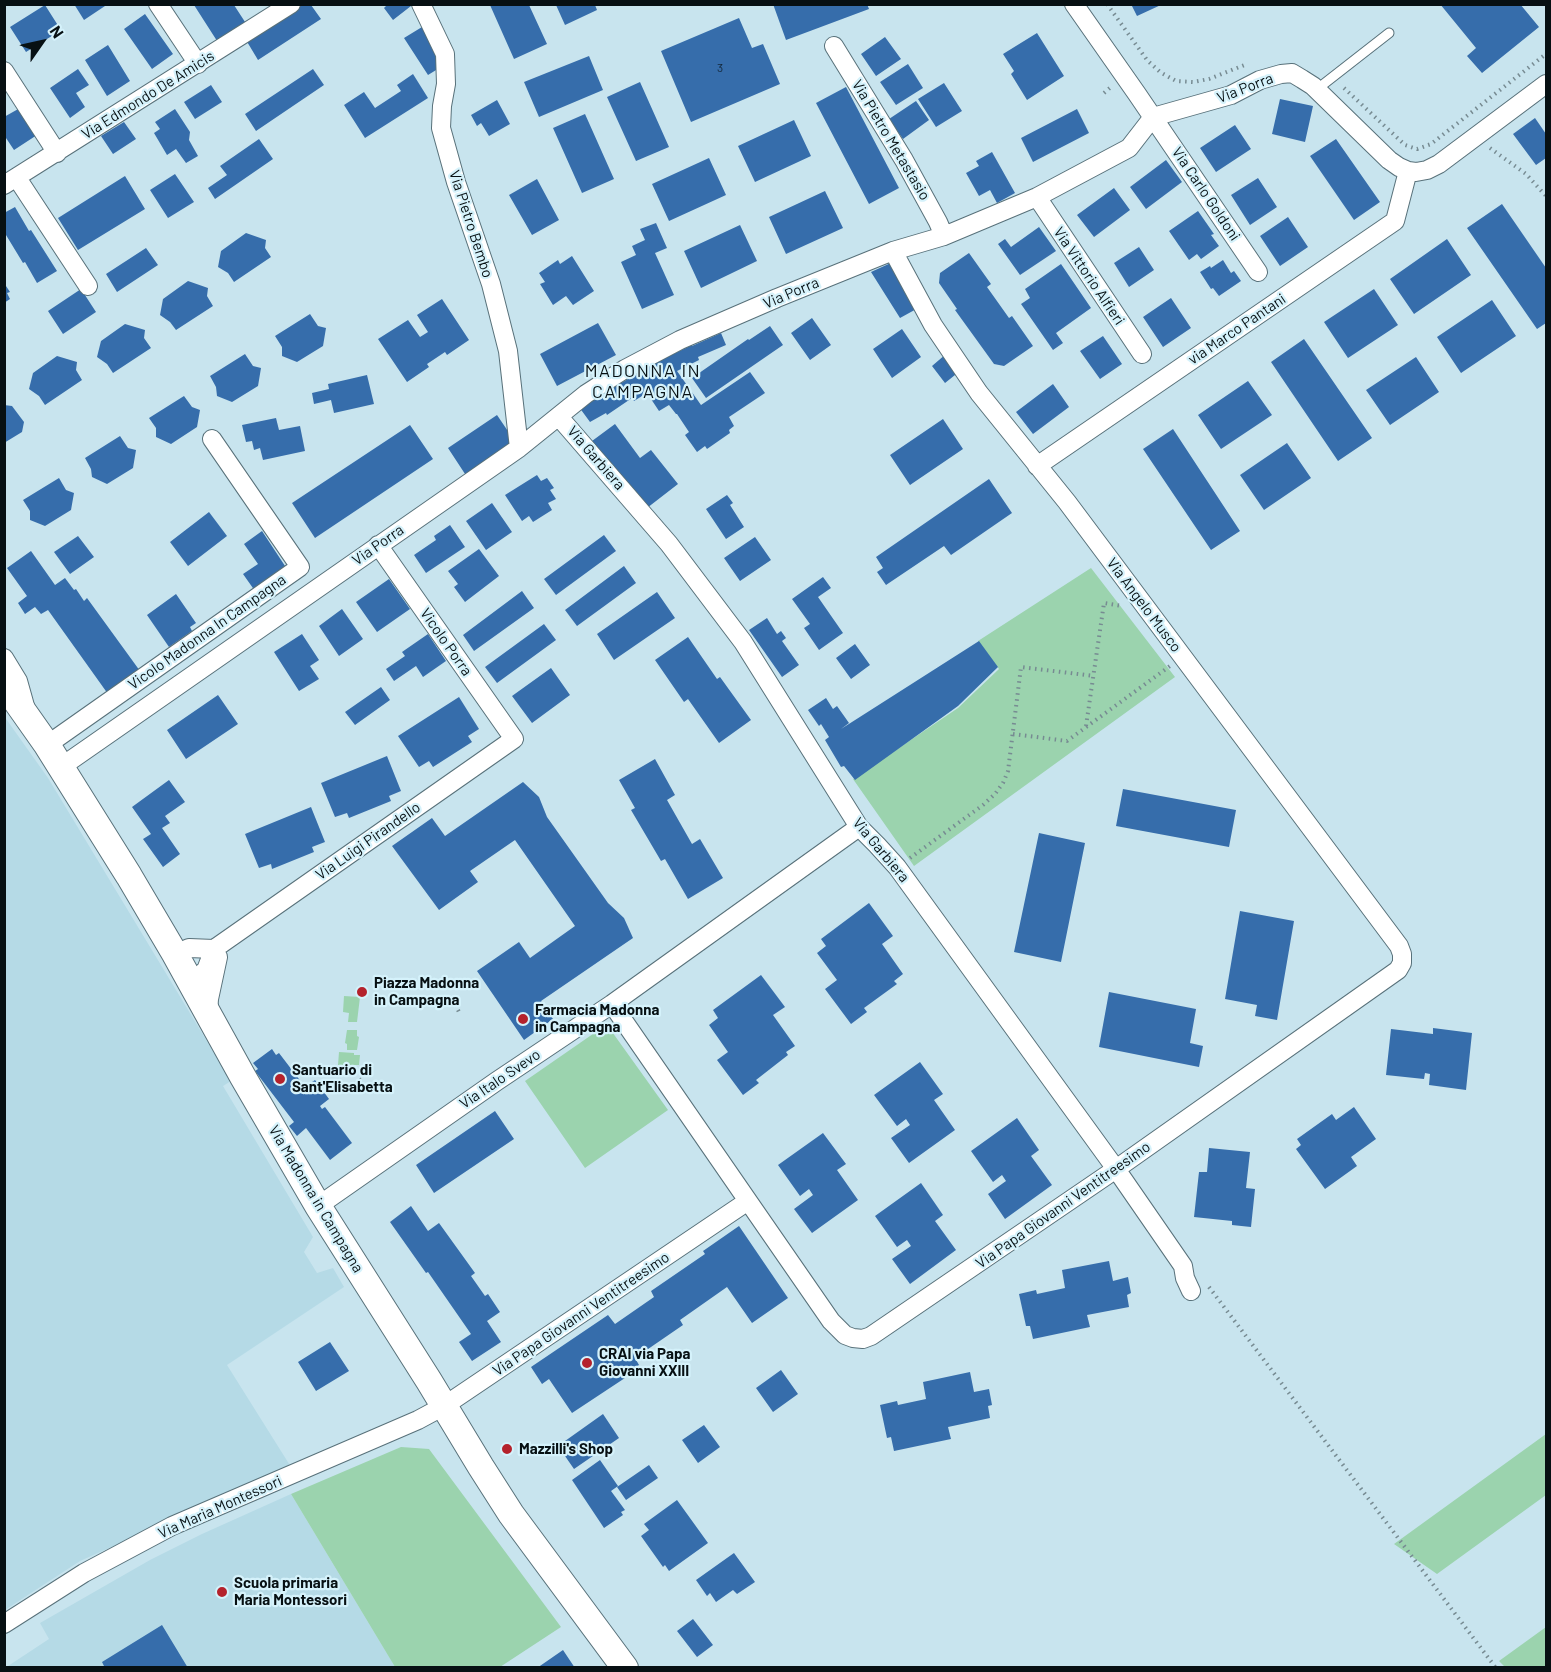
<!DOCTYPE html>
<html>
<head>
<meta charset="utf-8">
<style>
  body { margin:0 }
  #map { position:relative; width:1551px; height:1672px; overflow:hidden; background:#c8e4ee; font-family:Barlow,sans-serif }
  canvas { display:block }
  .frame { position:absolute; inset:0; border:6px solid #071013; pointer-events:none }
  .north { position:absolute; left:12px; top:12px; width:60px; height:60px; -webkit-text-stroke:4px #d5f2fb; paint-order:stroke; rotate:56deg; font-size:16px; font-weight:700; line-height:24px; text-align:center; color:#071013 }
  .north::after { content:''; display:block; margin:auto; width:21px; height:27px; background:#071013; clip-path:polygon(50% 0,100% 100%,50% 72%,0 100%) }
</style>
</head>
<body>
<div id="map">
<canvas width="1551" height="1672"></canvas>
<div class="frame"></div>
<div class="north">N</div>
</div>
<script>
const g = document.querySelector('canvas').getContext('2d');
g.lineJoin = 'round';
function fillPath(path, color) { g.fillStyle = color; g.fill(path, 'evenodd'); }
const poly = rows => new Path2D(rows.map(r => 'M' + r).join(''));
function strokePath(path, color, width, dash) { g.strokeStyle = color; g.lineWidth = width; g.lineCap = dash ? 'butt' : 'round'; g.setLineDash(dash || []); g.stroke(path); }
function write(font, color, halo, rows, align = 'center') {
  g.font = font + ' Barlow,sans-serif'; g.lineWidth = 4.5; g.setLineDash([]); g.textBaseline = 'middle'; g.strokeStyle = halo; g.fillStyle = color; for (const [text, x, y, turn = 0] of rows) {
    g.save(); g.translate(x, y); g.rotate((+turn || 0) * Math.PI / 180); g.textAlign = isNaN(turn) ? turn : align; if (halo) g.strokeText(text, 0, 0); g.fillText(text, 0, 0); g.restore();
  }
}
const built = poly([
  [4,716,48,778,231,1081,223,1086,313,1237,304,1252,317,1273,333,1268,344,1287,227,1365,291,1467,80,1561,5,1610],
  [291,1494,395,1667,5,1668,49,1639,40,1623,150,1560,202,1534]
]);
const green = poly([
  [1091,568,1175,677,914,866,853,779,958,708,999,669,978,641],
  [344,996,360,997,357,1022,348,1022,349,1013,343,1012],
  [603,1027,610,1029,668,1110,585,1168,525,1081],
  [347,1030,357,1030,357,1036,359,1037,357,1050,347,1050,347,1044,345,1043],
  [339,1052,354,1053,354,1055,360,1055,359,1065,338,1065],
  [1546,1434,1546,1495,1437,1574,1394,1544],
  [401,1447,429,1449,561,1627,500,1667,395,1667,291,1494],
  [1546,1627,1546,1667,1505,1667,1499,1661]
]);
const building = poly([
  [74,4,108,4,84,20],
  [388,4,410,4,411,6,393,20,384,8],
  [773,4,867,4,869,9,786,40],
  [1131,4,1163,4,1137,16],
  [1440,4,1520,4,1539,27,1482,73,1467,56,1476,48],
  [45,5,59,27,53,31,55,34,26,52,10,27],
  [194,5,234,5,247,25,219,44],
  [301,5,311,5,321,19,258,60,246,40],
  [490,5,529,5,547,44,514,59],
  [556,5,595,5,597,10,565,25],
  [145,14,173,54,152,69,124,29],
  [739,18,752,48,763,44,780,84,691,122,661,51],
  [422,27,439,54,435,56,441,67,428,75,404,38],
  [1037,33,1064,76,1027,100,1011,74,1014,71,1003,54],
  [885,37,901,59,876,76,861,54],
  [108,45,130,81,107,96,85,60],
  [589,56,603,90,539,117,524,82],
  [908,64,923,88,896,105,880,82],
  [78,69,89,85,76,93,85,107,70,118,50,88],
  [313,69,324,85,256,131,245,114],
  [413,74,428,98,365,138,344,105,364,92,375,108,401,91,397,85],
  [640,82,669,147,636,161,607,97],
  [944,83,962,111,936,127,918,99],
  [211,85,222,102,195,119,184,102],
  [846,87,899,188,869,204,816,103],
  [1280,99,1313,106,1305,142,1272,134],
  [497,100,510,124,489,136,481,123,477,126,471,115],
  [916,101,929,120,903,139,889,119],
  [20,108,37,135,14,150,4,135,4,117],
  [175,109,190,132,189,140,198,156,186,163,176,149,167,155,154,133,160,129,155,122],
  [1077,109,1089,133,1033,162,1021,138],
  [585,114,614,179,582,193,553,128],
  [1535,118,1546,134,1546,158,1536,165,1513,134],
  [794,120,811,156,755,182,738,146],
  [124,122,136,139,113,154,101,136],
  [1235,125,1251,149,1216,172,1200,148],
  [259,139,273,159,215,199,208,188,227,175,220,166],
  [1336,139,1380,202,1354,220,1310,156],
  [992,152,1015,193,997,203,990,190,979,196,966,173,979,166,976,161],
  [709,158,726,195,669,221,652,184],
  [1166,160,1182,182,1146,209,1130,187],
  [175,174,194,202,168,218,150,190],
  [125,176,145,209,78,250,58,218],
  [1258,178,1277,207,1250,225,1231,195],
  [537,179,559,220,532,235,509,195],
  [1114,188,1130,210,1094,237,1077,215],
  [825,191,843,228,786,254,769,217],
  [1502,204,1546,268,1546,323,1537,329,1467,228],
  [15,207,29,231,31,230,57,271,37,283,25,262,23,263,6,235,4,235,4,213],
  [1198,211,1214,234,1211,235,1219,246,1201,259,1197,254,1189,260,1169,231],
  [1288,217,1308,247,1280,266,1260,236],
  [656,223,667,248,655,253,674,295,642,309,621,262,636,255,632,246,645,240,640,229],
  [740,225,757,261,701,288,684,251],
  [1039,227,1056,251,1020,275,998,244,1005,239,1011,247],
  [246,233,266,240,265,248,271,257,234,282,228,273,218,267,221,251],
  [1447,239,1471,275,1414,314,1390,279],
  [1139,247,1154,270,1129,287,1114,263],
  [146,248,158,265,117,292,106,274],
  [969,253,991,284,987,287,1009,318,1012,316,1033,346,1004,366,994,364,955,310,957,309,939,283,940,273],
  [572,256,594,291,573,305,566,296,553,305,540,284,545,282,539,273,558,260,560,264],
  [1223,260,1231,273,1234,271,1241,281,1219,296,1213,288,1211,289,1200,272,1210,266,1211,268],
  [893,262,920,307,900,318,871,272],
  [1061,264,1091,308,1056,333,1063,343,1053,350,1021,304,1030,298,1025,289],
  [188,281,208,288,207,296,213,306,176,330,170,322,160,315,163,299],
  [4,283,10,292,7,293,10,299,4,303],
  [81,289,96,312,63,334,48,311],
  [1374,289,1398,325,1348,358,1324,322],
  [1171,298,1191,328,1163,347,1143,317],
  [442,299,469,340,447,355,445,352,427,364,429,367,407,382,378,339,408,320,420,337,428,332,417,315],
  [1492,300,1516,336,1461,373,1437,337],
  [310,314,318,326,326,328,323,346,297,362,282,356,282,347,275,336],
  [812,318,831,345,810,360,791,333],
  [598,323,616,355,557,386,540,354],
  [125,324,145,330,144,338,151,348,113,373,107,364,97,357,101,341],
  [770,326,783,345,706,398,692,378,748,339,749,340],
  [902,329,921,357,892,378,873,349],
  [721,333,726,345,698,357,699,360,677,371,701,405,750,372,765,393,729,417,734,426,729,430,730,433,707,449,705,446,697,452,685,435,689,432,677,414,676,414,669,405,659,411,647,393,634,401,632,398,607,415,606,413,590,422,579,407,665,358,692,345,692,346],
  [1103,336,1122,364,1100,379,1080,351],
  [1304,339,1372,438,1338,461,1271,362],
  [245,354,253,366,261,368,258,386,232,402,217,396,216,387,210,376],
  [946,354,960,371,945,383,932,366],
  [57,356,77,362,76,370,82,380,45,405,39,396,29,389,33,373],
  [1416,357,1439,392,1390,425,1366,390],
  [367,375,374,404,334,413,331,400,314,404,312,393,329,389,328,384],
  [1248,381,1272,415,1221,449,1198,415],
  [1053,384,1069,407,1033,434,1016,412],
  [184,396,192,407,200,410,197,427,171,444,156,437,156,428,149,418],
  [4,405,12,406,24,422,22,432,4,443],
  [497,415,516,443,467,477,448,448],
  [276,418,279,430,300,426,305,451,263,460,260,448,254,450,252,441,246,442,242,425],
  [943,419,963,449,910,485,890,455],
  [615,424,640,458,651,450,678,484,647,508,627,487,592,441],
  [410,425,433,459,315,538,292,503],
  [1173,429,1240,531,1211,550,1143,449],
  [120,436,128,448,136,450,133,468,107,484,92,477,91,469,85,458],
  [1287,443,1311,478,1264,510,1240,475],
  [537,475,541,481,547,478,554,488,550,490,556,499,548,503,552,510,533,522,529,516,522,521,505,495],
  [59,478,66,490,74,493,71,510,45,526,30,520,30,511,23,500],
  [989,479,1012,513,951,555,944,546,886,585,877,572,883,568,876,557],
  [727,495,733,503,730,505,744,527,726,539,706,509],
  [492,503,512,532,486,550,466,521],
  [209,512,227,536,188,566,170,542],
  [450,525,465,547,426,573,414,555,436,540,434,536],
  [262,531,287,569,255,591,243,574,258,564,244,544],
  [604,535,616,551,556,595,544,579],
  [78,536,94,557,70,574,54,552],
  [755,537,771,560,740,581,724,558],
  [479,549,499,576,465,602,454,587,458,584,448,571],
  [31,551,55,585,65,578,74,590,76,589,84,601,87,598,140,671,108,694,48,610,41,614,35,607,25,614,18,603,27,596,7,568],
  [624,566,636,583,577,626,565,610],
  [823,577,831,588,818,597,843,633,819,650,804,628,810,624,792,599],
  [389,579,410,609,377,632,356,602],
  [522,591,534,608,474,651,463,635],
  [657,592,675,618,614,660,597,634],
  [176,594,196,623,190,627,192,631,169,647,147,615],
  [342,609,363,639,339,656,319,626],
  [767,618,777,634,781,631,786,638,782,641,799,665,782,677,749,630],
  [544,624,556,640,497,683,485,667],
  [302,634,319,660,310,666,319,679,299,691,274,652],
  [428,634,446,661,423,677,416,666,394,681,386,669,405,656,402,652],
  [688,637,717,679,720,677,751,720,719,743,688,699,684,702,655,660],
  [979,641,998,667,958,706,855,780,844,766,841,767,825,740,829,737,821,724,819,726,808,710,826,698,833,709,837,706,849,723,841,729],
  [855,644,870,665,851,679,836,658],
  [551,668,570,695,532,723,512,696],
  [381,687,390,700,355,725,345,712],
  [218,695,238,724,186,759,167,730],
  [459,697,479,729,468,736,472,742,433,767,429,761,419,767,398,736],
  [387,756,401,791,389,796,391,801,349,818,347,813,335,817,321,783],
  [655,759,675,795,667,800,692,844,700,839,723,878,688,899,665,859,661,861,631,810,635,808,619,780],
  [169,780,185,802,165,816,170,823,162,828,180,854,163,867,143,839,151,834,132,807],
  [523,782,539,797,547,817,608,903,624,918,633,938,541,1001,553,1019,524,1040,477,971,519,942,530,958,575,926,515,840,470,871,478,882,439,910,392,846,432,818,445,836],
  [1123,789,1236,810,1229,847,1116,826],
  [311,807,325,842,312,847,314,852,272,869,271,864,259,868,245,834],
  [1039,833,1085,843,1061,962,1014,952],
  [869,903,893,936,882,944,903,974,894,981,897,984,864,1008,867,1012,851,1024,825,989,837,980,817,953,826,946,821,939],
  [1240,911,1294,921,1277,1020,1255,1016,1257,1005,1225,999],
  [761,975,785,1007,773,1015,795,1046,786,1052,788,1055,756,1080,759,1083,743,1095,717,1060,728,1052,709,1025,718,1018,713,1010],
  [1109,992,1196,1009,1190,1043,1203,1046,1199,1067,1099,1047],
  [1433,1028,1472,1033,1466,1090,1429,1085,1430,1074,1425,1073,1424,1079,1386,1075,1391,1029,1433,1034],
  [272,1049,276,1055,279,1053,305,1087,315,1080,329,1099,320,1106,322,1109,325,1107,352,1143,330,1160,306,1128,297,1136,289,1126,294,1122,255,1071,258,1069,253,1063],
  [920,1062,943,1094,934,1100,955,1130,909,1163,891,1138,910,1125,906,1119,897,1126,874,1095],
  [1354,1107,1376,1139,1351,1157,1357,1166,1325,1189,1296,1149,1301,1145,1297,1139,1332,1114,1336,1120],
  [495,1111,514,1139,434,1193,416,1165],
  [1017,1118,1039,1150,1031,1156,1052,1185,1005,1219,988,1194,1006,1181,1002,1175,993,1182,971,1151],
  [823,1133,846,1164,837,1170,858,1200,812,1233,794,1209,813,1195,809,1189,800,1196,778,1165],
  [1209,1148,1250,1152,1246,1188,1255,1189,1251,1227,1232,1225,1232,1221,1194,1217,1199,1172,1207,1172],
  [921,1183,943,1215,935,1221,956,1250,910,1284,892,1259,911,1246,907,1240,897,1247,875,1216],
  [411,1206,428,1231,439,1223,475,1273,471,1276,485,1296,488,1294,500,1312,487,1321,501,1342,472,1361,459,1342,471,1334,428,1272,426,1273,390,1222],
  [739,1226,788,1298,752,1323,727,1287,680,1320,683,1325,635,1358,639,1365,627,1373,628,1376,572,1413,549,1379,542,1384,531,1367,608,1315,615,1324,654,1297,651,1291,705,1254,703,1251],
  [1109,1261,1113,1281,1128,1277,1131,1293,1127,1295,1129,1307,1087,1315,1090,1327,1033,1339,1030,1326,1026,1326,1019,1294,1036,1290,1037,1294,1065,1288,1062,1270],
  [330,1342,349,1371,316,1391,298,1362],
  [781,1370,798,1394,773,1412,756,1388],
  [970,1372,974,1392,989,1389,992,1405,988,1406,990,1418,948,1427,951,1439,894,1451,891,1437,887,1438,880,1405,897,1401,898,1405,926,1399,923,1382],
  [603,1414,619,1438,574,1469,558,1446],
  [704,1425,720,1447,698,1463,682,1440],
  [600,1460,618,1486,611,1491,625,1510,621,1512,623,1515,604,1528,572,1480],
  [649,1465,658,1478,626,1500,617,1487],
  [677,1500,708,1543,669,1571,665,1565,663,1567,641,1536,649,1530,644,1524],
  [734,1553,755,1582,737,1594,733,1590,716,1602,710,1593,707,1596,696,1580],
  [693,1619,713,1645,697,1657,677,1631],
  [162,1625,188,1668,105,1668,102,1662],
  [563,1650,575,1668,537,1668]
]);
const path = poly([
  [1107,4,1147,60,1160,72,1176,81,1193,82,1209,79,1247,64],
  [1344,88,1405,145,1417,149,1431,144,1546,54],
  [1104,93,1111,87],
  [1490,148,1526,174,1546,196],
  [1086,726,1104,603,1122,606],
  [1013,734,1067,741,1170,666],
  [910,858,983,805,995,794,1003,783,1008,771,1021,667,1094,676],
  [458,1010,459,1012],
  [359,1079,360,1080],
  [1209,1287,1496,1668]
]);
const lane = poly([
  [1316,90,1389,33]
]);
const street = poly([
  [158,4,198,64],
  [421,4,445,54,446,84,442,106,441,128,456,182,491,284,508,351,519,448],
  [1074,4,1137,94,1258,272],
  [834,46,904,160,938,222,944,236],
  [4,71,57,153],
  [17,178,88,286],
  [4,185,291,4],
  [1037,197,1142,354],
  [559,417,669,544,743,642,859,827,877,845,897,867,1116,1169,1183,1266,1185,1278,1191,1291],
  [1037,466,1395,221,1408,171],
  [4,658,18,681,25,706],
  [47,745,300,567,212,439],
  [61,767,519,448,586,394,625,369,680,340,777,298,893,251,944,236,1037,197,1129,148,1153,117,1231,95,1260,80,1281,74,1292,73,1302,79,1313,86,1389,160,1399,167,1408,171,1416,172,1427,170,1439,164,1546,84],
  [175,954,189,948,214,949],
  [188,978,200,975,206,970,214,949,514,739,378,545],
  [612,1004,748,1201],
  [208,1014,209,999,218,957],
  [318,1206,497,1081,612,1004,859,827],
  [4,1624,84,1573,172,1526,418,1420,444,1406,748,1201,831,1321,845,1335,853,1338,863,1339,871,1336,1116,1169,1398,970,1402,963,1402,954,1399,946,1067,502,979,393,933,325,893,251]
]);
const secondary = poly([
  [4,684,47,745,129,876,175,954,243,1077,318,1206,429,1381,481,1467,511,1514,625,1668]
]);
const markers = [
  [362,992,6,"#b4222c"],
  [523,1019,6,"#b4222c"],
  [280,1079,6,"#b4222c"],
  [587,1363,6,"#b4222c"],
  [507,1449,6,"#b4222c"],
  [222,1592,6,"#b4222c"]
];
const numberNames = [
  ["3",720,68]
];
const streetNames = [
  ["Via Porra",1245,88,-21],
  ["Via Edmondo De Amicis",148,95,-32],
  ["Via Pietro Metastasio",891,140,59],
  ["Via Carlo Goldoni",1206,194,56],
  ["Via Pietro Bembo",471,224,72],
  ["Via Vittorio Alfieri",1089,276,56],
  ["Via Porra",791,293,-23],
  ["via Marco Pantani",1237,329,-34],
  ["Via Garbiera",596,458,49],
  ["Via Porra",378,545,-35],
  ["Via Angelo Musco",1144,605,53],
  ["Vicolo Madonna In Campagna",207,632,-35],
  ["Vicolo Porra",446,642,55],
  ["Via Luigi Pirandello",368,841,-35],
  ["Via Garbiera",881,850,50],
  ["Via Italo Svevo",500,1079,-34],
  ["Via Madonna in Campagna",316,1199,59],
  ["Via Papa Giovanni Ventitreesimo",1063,1205,-35],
  ["Via Papa Giovanni Ventitreesimo",581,1314,-34],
  ["Via Maria Montessori",220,1507,-24]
];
const poiNames = [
  ["Piazza Madonna",374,983],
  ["in Campagna",374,1000],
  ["Farmacia Madonna",535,1010],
  ["in Campagna",535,1027],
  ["Santuario di",292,1070],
  ["Sant'Elisabetta",292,1087],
  ["CRAI via Papa",599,1354],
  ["Giovanni XXIII",599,1371],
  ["Mazzilli's Shop",519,1449],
  ["Scuola primaria",234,1583],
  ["Maria Montessori",234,1600]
];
const quarterNames = [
  ["MADONNA IN",643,371],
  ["CAMPAGNA",643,392]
];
fillPath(built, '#b5dae6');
fillPath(green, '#9bd3ae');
fillPath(building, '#366dab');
strokePath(lane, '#58717a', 11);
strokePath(street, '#58717a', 20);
strokePath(secondary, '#58717a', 28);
strokePath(path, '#778b92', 4, [1.5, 4.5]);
strokePath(lane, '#fff', 9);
strokePath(street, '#fff', 18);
strokePath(secondary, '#fff', 26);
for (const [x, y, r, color] of markers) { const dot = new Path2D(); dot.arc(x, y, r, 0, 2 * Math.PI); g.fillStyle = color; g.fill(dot); strokePath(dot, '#d5f2fb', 2); }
write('12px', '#132739', null, numberNames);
write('15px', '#071013', '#d5f2fb', streetNames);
write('bold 15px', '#071013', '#d5f2fb', poiNames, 'left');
g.letterSpacing = '1.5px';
write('18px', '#071013', '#d5f2fb', quarterNames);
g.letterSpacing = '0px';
</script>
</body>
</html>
